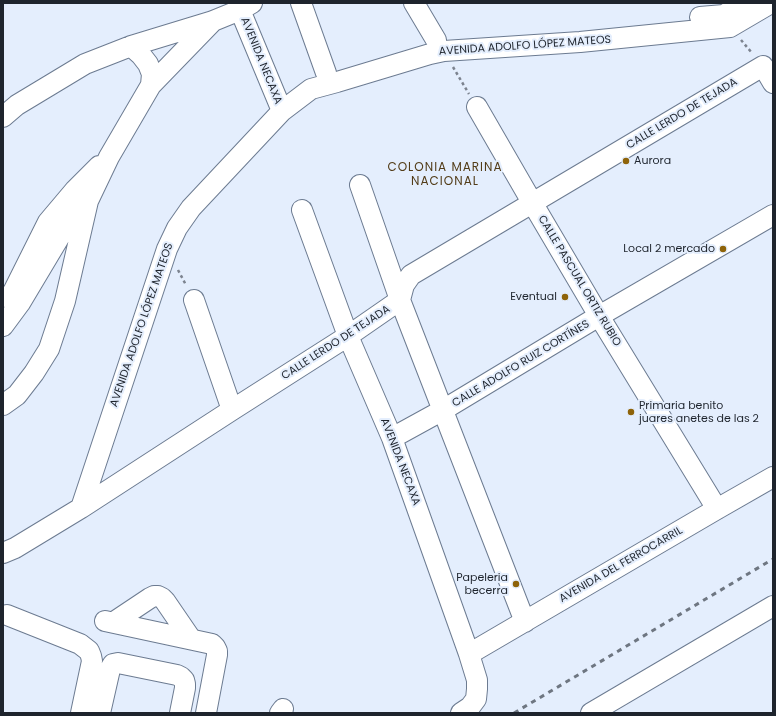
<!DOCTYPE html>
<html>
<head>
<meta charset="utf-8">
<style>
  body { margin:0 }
  #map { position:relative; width:776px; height:716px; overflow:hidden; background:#e4eefd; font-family:Poppins,sans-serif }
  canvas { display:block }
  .frame { position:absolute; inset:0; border:4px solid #1e242d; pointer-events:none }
</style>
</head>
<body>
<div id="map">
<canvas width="776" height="716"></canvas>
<div class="frame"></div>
</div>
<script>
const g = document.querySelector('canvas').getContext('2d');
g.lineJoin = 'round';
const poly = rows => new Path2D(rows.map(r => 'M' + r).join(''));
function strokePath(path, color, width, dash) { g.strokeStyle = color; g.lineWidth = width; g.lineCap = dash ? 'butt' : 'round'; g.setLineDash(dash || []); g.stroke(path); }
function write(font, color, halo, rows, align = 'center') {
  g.font = font + ' Poppins,sans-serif'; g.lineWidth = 4; g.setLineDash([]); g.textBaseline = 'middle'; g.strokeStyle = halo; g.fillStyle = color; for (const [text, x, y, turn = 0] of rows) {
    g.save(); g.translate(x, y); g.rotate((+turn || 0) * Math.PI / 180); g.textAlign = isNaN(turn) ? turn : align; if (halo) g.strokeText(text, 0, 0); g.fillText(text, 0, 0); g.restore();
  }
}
const path = poly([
  [741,40,752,53],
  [453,67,469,94],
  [178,270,186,285]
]);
const minor = poly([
  [301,3,326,73],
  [414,3,436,40],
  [240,10,282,111],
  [700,17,724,15,743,3],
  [131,46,141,55,148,64,152,74,151,85],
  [477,107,533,204,599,316,717,509],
  [3,117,17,105,85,64,131,46,213,21,240,10,252,3],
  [360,185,400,300,525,622],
  [302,210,348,336,392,438,469,654,477,680,477,689,476,699,470,707,461,713],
  [3,297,9,296,13,292,48,222,75,190,99,166],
  [194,300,232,410],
  [3,326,20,303,63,231,73,197],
  [3,405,17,395,34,373,49,349,65,301,88,201,109,157,151,85,213,21],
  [392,438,443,410,599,316,773,215],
  [81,508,167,249,177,228,191,208,282,111,311,89,337,82,430,54,444,51,580,42,730,27,771,3],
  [3,553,15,548,81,508,232,410,348,336,400,300,404,285,411,275,763,66,773,83],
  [7,615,80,644,89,651,91,656,92,661,81,713],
  [105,621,212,644,215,647,217,651,217,655,206,713],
  [114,622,150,598,154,596,158,596,162,598,165,601,191,639],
  [469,654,717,509,773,477],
  [100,713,110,669,113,664,118,663,177,675,181,677,184,680,185,684,185,688,180,713],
  [280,713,283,709],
  [591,713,773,606]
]);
const rail = poly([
  [514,713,773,559]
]);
const markers = [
  [626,161,4,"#8e6309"],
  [723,249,4,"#8e6309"],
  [565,297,4,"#8e6309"],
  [631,412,4,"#8e6309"],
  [516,584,4,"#8e6309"]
];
const streetNames = [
  ["AVENIDA ADOLFO LÓPEZ MATEOS",525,46,-4],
  ["AVENIDA NECAXA",261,61,68],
  ["CALLE LERDO DE TEJADA",682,114,-31],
  ["CALLE PASCUAL ORTIZ RUBIO",579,281,59],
  ["AVENIDA ADOLFO LÓPEZ MATEOS",142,325,-71],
  ["CALLE LERDO DE TEJADA",336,343,-33],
  ["CALLE ADOLFO RUIZ CORTÍNES",521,364,-31],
  ["AVENIDA NECAXA",400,462,69],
  ["AVENIDA DEL FERROCARRIL",621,565,-30]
];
const poiNames = [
  ["Aurora",634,161,"left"],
  ["Local 2 mercado",715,249],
  ["Eventual",557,297],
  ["Primaria benito",639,406,"left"],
  ["juares anetes de las 2",639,419,"left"],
  ["Papeleria",508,578],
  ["becerra",508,591]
];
const neighbourhoodNames = [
  ["COLONIA MARINA",445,168],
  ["NACIONAL",445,182]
];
strokePath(minor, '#6c7b91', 22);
strokePath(path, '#7c838f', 2.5, [3, 3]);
strokePath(minor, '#fff', 20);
strokePath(rail, '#6e7681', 3, [5, 5]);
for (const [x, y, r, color] of markers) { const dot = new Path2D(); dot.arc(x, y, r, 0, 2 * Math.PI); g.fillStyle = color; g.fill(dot); strokePath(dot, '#e4eefd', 1.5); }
write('11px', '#1e242d', '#e4eefd', streetNames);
write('11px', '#1e242d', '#e4eefd', poiNames, 'right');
g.letterSpacing = '1px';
write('12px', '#523c18', '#e4eefd', neighbourhoodNames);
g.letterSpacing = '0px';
</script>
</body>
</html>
